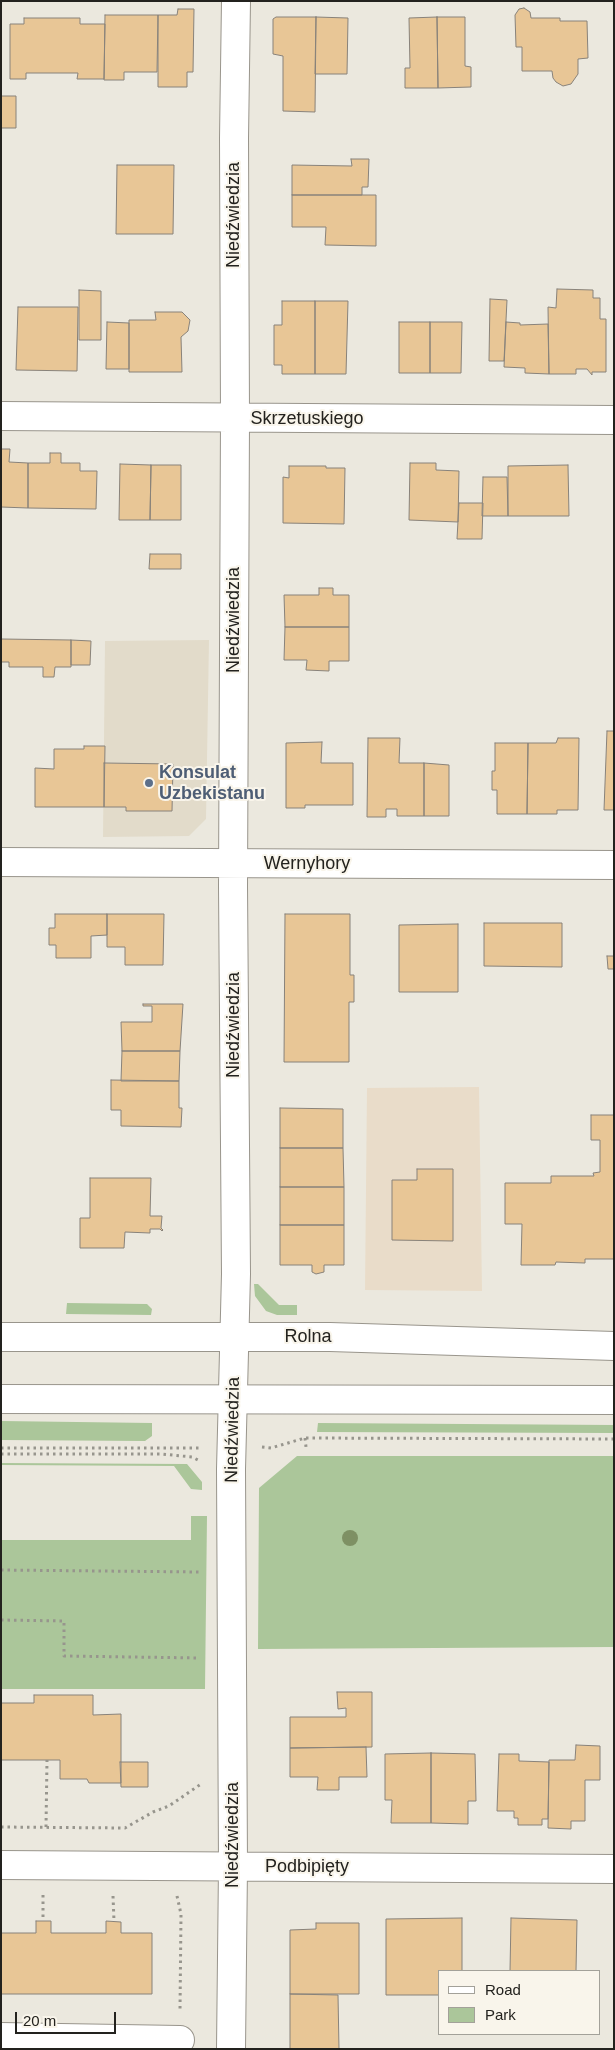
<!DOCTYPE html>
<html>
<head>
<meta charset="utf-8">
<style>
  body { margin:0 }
  #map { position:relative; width:615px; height:2050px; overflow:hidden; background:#ebe8de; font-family:Arial,sans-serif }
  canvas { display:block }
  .frame { position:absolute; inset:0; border:2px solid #23221e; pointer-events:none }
  .legend { position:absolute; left:438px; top:1970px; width:162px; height:65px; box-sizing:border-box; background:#f9f5eb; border:1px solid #a3a199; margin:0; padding:6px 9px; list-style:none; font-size:15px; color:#23221e }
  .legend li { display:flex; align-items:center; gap:10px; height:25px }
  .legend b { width:25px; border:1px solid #a3a199 }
  .scale { position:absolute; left:15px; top:2012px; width:101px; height:22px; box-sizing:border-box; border:2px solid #23221e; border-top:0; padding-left:6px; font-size:15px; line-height:18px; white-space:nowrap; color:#23221e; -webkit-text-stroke:4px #f9f5eb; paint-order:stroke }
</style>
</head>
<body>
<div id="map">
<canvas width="615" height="2050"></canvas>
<div class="frame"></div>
<ul class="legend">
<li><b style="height:6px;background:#fff"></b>Road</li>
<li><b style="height:14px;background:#abc69a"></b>Park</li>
</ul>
<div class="scale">20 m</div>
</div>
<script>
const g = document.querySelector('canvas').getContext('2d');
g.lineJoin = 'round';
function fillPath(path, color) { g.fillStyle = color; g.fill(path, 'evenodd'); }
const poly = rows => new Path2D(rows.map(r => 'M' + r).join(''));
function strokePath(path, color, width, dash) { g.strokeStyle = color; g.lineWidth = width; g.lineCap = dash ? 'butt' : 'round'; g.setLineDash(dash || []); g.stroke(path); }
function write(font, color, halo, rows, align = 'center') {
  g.font = font + ' Arial,sans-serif'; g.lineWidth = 4; g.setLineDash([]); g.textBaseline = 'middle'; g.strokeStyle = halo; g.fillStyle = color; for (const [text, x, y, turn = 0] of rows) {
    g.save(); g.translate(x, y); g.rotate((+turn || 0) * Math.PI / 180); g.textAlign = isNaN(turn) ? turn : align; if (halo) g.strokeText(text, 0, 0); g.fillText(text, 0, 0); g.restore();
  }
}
const built = poly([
  [209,640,206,819,189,836,103,837,105,641]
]);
const education = poly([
  [479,1087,482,1291,365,1290,367,1088]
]);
const green = poly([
  [254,1284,258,1284,279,1305,297,1305,297,1315,277,1315,266,1311,255,1296],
  [67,1303,147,1304,152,1309,151,1315,66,1314],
  [1,1421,152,1423,152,1436,145,1441,1,1440],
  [318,1423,614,1425,614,1433,317,1432],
  [297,1456,614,1456,614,1647,258,1649,259,1488],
  [1,1463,187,1464,202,1482,202,1490,191,1489,174,1466,1,1465],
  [191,1516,207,1516,205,1689,1,1689,1,1540,191,1540]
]);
const building = poly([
  [524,8,530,12,531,18,560,18,560,21,587,21,588,58,578,59,578,74,571,84,563,86,556,82,553,78,552,71,522,71,522,47,516,47,515,15,519,9,524,8],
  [178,9,194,9,193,72,187,72,187,87,158,87,158,15,177,15,178,9],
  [105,15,158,15,157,72,124,72,124,80,104,80,105,15],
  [316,17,315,112,283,111,283,56,273,54,273,19,276,17,316,17],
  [316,17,348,18,347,74,315,74,316,17],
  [437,17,438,88,405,88,405,68,410,68,409,18,437,17],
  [437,17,465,17,465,66,471,67,471,87,438,88,437,17],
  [24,18,80,18,80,24,105,24,104,79,77,79,78,73,26,73,26,79,10,79,10,24,24,24,24,18],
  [1,96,16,96,16,128,1,128,1,96],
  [351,159,369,159,368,187,362,187,362,195,292,195,292,165,352,166,351,159],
  [117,165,174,165,173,234,116,234,117,165],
  [292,195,376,195,376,246,325,245,326,227,292,227,292,195],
  [557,289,593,290,593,298,600,298,600,319,606,319,606,372,592,372,592,375,587,369,576,369,576,374,549,374,548,307,556,308,557,289],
  [79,290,101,291,101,340,79,340,79,290],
  [490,299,507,300,504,361,489,361,490,299],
  [282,301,315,301,315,374,282,374,282,365,274,365,274,325,282,325,282,301],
  [315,301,348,301,346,374,315,374,315,301],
  [18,307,78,307,77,371,16,370,18,307],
  [155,312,182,312,190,320,188,331,181,337,182,372,129,372,129,320,156,320,155,312],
  [107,322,129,323,129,369,106,369,107,322],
  [399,322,430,322,430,373,399,373,399,322],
  [430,322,462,322,461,373,430,373,430,322],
  [506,322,520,323,520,325,548,324,549,374,525,373,525,368,504,367,506,322],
  [1,449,10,449,9,462,28,463,28,508,1,507,1,449],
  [50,453,61,453,61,463,80,463,80,471,97,471,96,509,28,508,28,463,50,463,50,453],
  [410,463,436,463,436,470,459,471,458,522,409,520,410,463],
  [120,464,151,465,150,520,119,520,120,464],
  [151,465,181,465,181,520,150,520,151,465],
  [568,465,569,516,508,516,508,466,568,465],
  [289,466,326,466,326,468,345,468,344,524,283,523,283,477,289,478,289,466],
  [483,477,507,477,508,516,482,516,483,477],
  [459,503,483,503,482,539,457,539,459,503],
  [150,554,181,554,181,569,149,569,150,554],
  [319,588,333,588,333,595,349,595,349,627,285,627,284,595,319,595,319,588],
  [285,627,349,627,349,661,329,661,329,671,306,670,307,660,284,660,285,627],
  [1,639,71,640,71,667,55,667,54,677,43,677,43,667,9,667,9,662,1,662,1,639],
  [71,640,91,641,90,665,71,665,71,640],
  [607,731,614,731,614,810,604,810,607,731],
  [368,738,400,738,399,763,424,763,424,816,397,816,397,809,386,809,386,817,367,817,368,738],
  [558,738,579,738,578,810,557,810,557,814,527,814,528,743,556,743,558,738],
  [322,742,321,763,353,763,353,805,305,805,305,808,286,808,286,743,322,742],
  [495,743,528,743,527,814,497,814,497,790,492,790,492,771,495,771,495,743],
  [84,746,105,746,104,807,35,807,35,768,54,769,54,749,84,749,84,746],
  [104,763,173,764,172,811,126,811,126,807,104,807,104,763],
  [424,763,449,765,449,816,424,816,424,763],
  [55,914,107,914,107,935,91,936,91,958,56,958,56,945,49,945,49,928,55,928,55,914],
  [107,914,164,914,163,965,125,965,125,947,107,947,107,914],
  [285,914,350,914,350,975,354,975,354,1002,349,1002,349,1062,284,1062,285,914],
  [484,923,562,923,562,967,484,966,484,923],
  [458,924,458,992,399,992,399,925,458,924],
  [607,956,614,956,614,969,608,969,607,956],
  [143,1004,183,1004,180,1051,122,1051,121,1022,152,1022,152,1006,143,1006,143,1004],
  [122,1051,180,1051,179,1081,121,1081,122,1051],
  [111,1080,179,1081,179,1108,182,1108,181,1127,121,1126,121,1110,111,1110,111,1080],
  [280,1108,343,1109,343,1148,280,1148,280,1108],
  [591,1115,614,1115,614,1259,585,1259,585,1263,556,1262,555,1265,521,1265,522,1224,505,1224,505,1183,551,1183,551,1176,594,1176,593,1173,600,1172,600,1140,591,1140,591,1115],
  [280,1148,343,1148,344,1187,280,1187,280,1148],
  [417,1169,453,1169,453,1241,392,1240,392,1180,417,1180,417,1169],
  [90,1178,151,1178,150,1216,162,1216,161,1228,163,1230,162,1231,160,1229,150,1229,150,1233,125,1232,124,1248,80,1248,80,1218,90,1218,90,1178],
  [280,1187,344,1187,344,1225,280,1225,280,1187],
  [280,1225,344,1225,344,1265,324,1265,324,1272,316,1274,312,1272,312,1265,280,1265,280,1225],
  [337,1692,372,1692,372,1747,290,1748,290,1717,346,1717,346,1708,338,1709,337,1692],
  [34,1695,93,1695,93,1715,121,1714,121,1783,89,1783,87,1779,60,1779,60,1760,1,1760,1,1703,34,1703,34,1695],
  [576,1745,600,1746,600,1780,585,1780,585,1821,571,1821,571,1829,548,1828,549,1760,575,1760,576,1745],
  [366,1747,367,1777,339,1777,339,1790,317,1790,318,1777,290,1777,290,1748,366,1747],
  [431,1753,431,1823,391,1823,392,1800,385,1800,385,1754,431,1753],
  [431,1753,475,1754,476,1801,468,1801,468,1824,431,1823,431,1753],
  [499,1754,519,1754,519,1761,549,1762,548,1819,542,1819,542,1825,518,1825,518,1818,514,1818,514,1811,497,1811,499,1754],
  [120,1762,148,1762,148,1787,121,1787,120,1762],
  [462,1918,462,1971,439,1971,439,1995,386,1995,386,1919,462,1918],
  [511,1918,577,1920,576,1971,510,1971,511,1918],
  [36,1921,51,1921,51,1933,106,1933,106,1921,121,1922,121,1933,152,1933,152,1994,1,1994,1,1933,36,1933,36,1921],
  [316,1923,359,1923,359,1994,290,1994,290,1930,316,1929,316,1923],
  [290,1994,338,1995,339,2049,290,2049,290,1994]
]);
const path = poly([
  [305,1438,306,1447],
  [262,1447,271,1448,305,1438,614,1439],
  [1,1448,201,1448],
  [1,1454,161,1454,192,1457,200,1461],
  [1,1570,201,1572],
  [1,1620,64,1621,64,1656,200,1658],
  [1,1827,125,1828,153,1812,169,1806,201,1784],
  [46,1827,47,1760],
  [43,1895,43,1920],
  [113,1896,114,1921],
  [177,1896,181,1914,180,2010]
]);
const minor = poly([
  [1,416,614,420],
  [1,862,614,865],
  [1,1865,614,1869],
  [1,2037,180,2040],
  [231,2049,233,1866,231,1469,236,1274,233,886,235,419,234,138,236,1]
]);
const tertiary = poly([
  [1,1337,330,1337,614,1346],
  [1,1399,614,1400]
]);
const trees = [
  [350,1538]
];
const markers = [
  [149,783,5,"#5c6f8a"]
];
const streetNames = [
  ["Niedźwiedzia",234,215,-90],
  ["Skrzetuskiego",307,419],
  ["Niedźwiedzia",234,620,-90],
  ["Wernyhory",307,864],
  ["Niedźwiedzia",234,1025,-90],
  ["Rolna",308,1337],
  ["Niedźwiedzia",233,1430,-89],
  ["Niedźwiedzia",233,1835,-90],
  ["Podbipięty",307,1867]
];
const serviceNames = [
  ["Konsulat",159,773],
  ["Uzbekistanu",159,794]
];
fillPath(built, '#e2dbca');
fillPath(education, '#e9dcc9');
fillPath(green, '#abc69a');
fillPath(building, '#e8c696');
strokePath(building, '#88827a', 1);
strokePath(minor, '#99958c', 30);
strokePath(tertiary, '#99958c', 30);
strokePath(path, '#97958d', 3, [2.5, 4]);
strokePath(minor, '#fff', 28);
strokePath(tertiary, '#fff', 28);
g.fillStyle = '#7e9064';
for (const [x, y] of trees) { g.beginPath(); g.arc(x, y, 8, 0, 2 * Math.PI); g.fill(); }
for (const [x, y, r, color] of markers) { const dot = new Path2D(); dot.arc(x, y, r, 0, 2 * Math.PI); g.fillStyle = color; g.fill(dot); strokePath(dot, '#f9f5eb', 2); }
write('18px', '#23221e', '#f9f5eb', streetNames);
write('bold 18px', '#4e5e75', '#f9f5eb', serviceNames, 'left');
</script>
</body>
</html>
